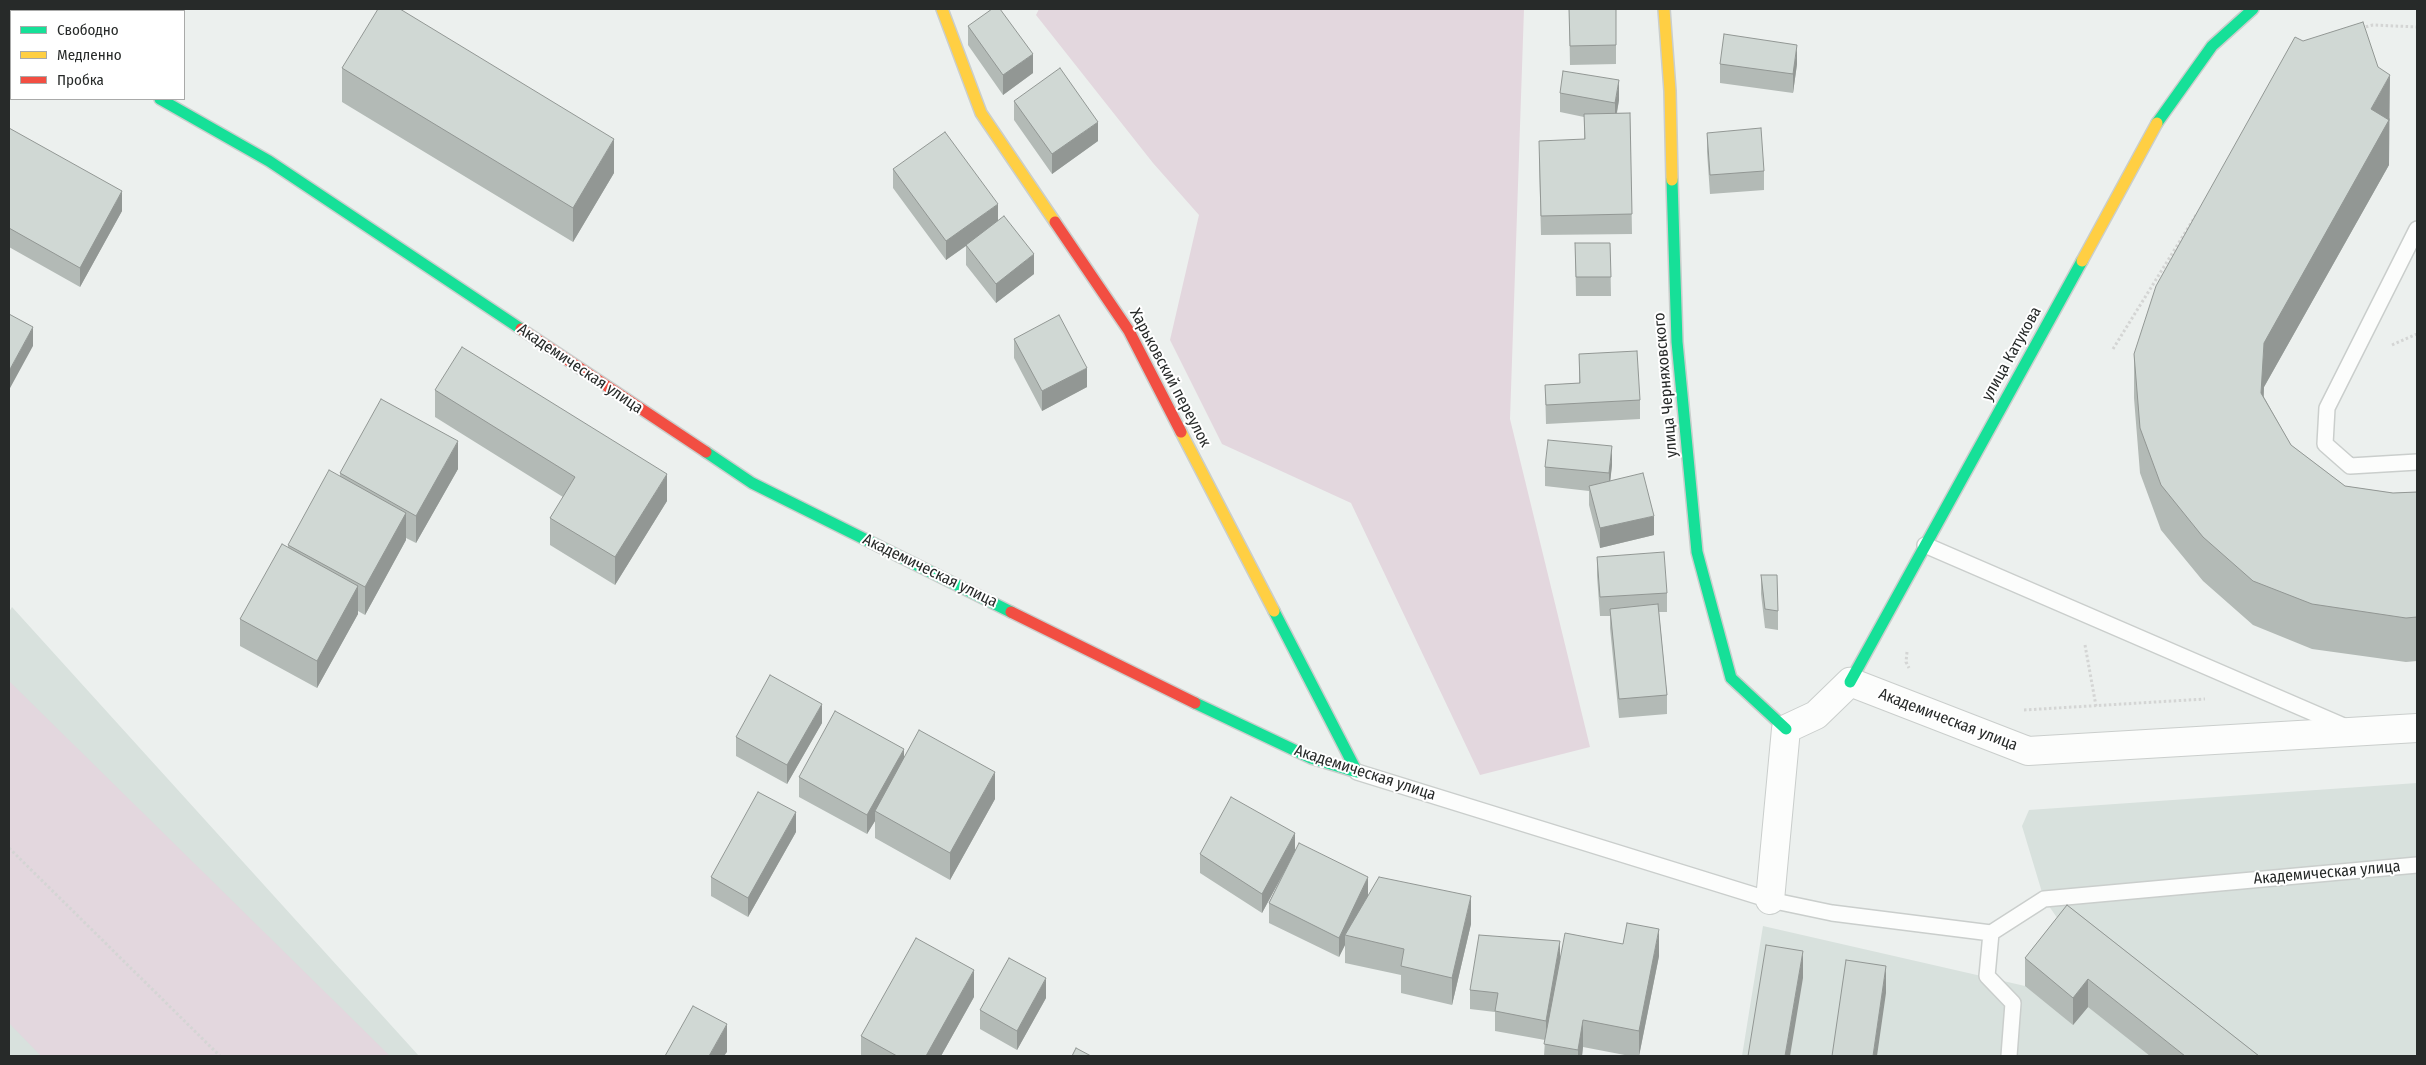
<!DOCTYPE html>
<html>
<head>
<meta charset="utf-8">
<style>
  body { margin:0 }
  #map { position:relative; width:2426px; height:1065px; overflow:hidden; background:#ecf0ee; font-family:"Fira Sans Condensed",sans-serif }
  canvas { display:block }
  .frame { position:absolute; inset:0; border:10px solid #272a29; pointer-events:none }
  .legend { position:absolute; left:10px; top:10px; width:175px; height:90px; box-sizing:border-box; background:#fff; border:1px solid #a9aaa9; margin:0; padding:6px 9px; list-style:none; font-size:15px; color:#272a29 }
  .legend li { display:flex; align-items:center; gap:10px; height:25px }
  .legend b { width:25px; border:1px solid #a9aaa9 }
</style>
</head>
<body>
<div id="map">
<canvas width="2426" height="1065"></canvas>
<div class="frame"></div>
<ul class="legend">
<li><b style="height:6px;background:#16e098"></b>Свободно</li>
<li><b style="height:6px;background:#ffcf43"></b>Медленно</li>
<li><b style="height:6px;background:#f24e42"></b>Пробка</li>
</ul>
</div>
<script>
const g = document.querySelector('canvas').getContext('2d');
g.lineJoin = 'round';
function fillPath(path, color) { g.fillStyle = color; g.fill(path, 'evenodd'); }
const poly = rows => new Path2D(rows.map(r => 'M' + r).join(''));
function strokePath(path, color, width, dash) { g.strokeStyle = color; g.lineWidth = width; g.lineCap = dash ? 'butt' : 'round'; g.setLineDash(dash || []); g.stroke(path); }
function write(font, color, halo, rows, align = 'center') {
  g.font = font + ' "Fira Sans Condensed",sans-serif'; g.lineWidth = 4; g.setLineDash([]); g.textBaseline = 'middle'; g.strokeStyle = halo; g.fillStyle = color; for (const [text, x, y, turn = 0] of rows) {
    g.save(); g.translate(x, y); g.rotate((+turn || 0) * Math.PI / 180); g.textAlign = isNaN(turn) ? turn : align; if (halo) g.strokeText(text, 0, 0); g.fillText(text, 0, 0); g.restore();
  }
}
const built = poly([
  [12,607,419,1056,9,1056,9,612],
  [2417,783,2417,1056,1742,1056,1763,926,2025,986,2067,932,2044,899,2022,826,2029,810]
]);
const green = poly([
  [1039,9,1524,9,1510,419,1590,747,1480,775,1351,503,1222,444,1170,340,1199,215,1153,163,1036,15],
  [9,681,390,1056,41,1056,9,1023]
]);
const path = poly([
  [2361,28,2373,25,2417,27],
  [2392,345,2417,334],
  [2113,349,2196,215],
  [2085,645,2096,706],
  [1907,652,1906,662,1909,668],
  [2024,710,2205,699],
  [9,848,220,1056]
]);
const lane = poly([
  [2417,229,2327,408,2325,444,2350,466,2417,462],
  [1925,545,2346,727],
  [1357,772,1770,900,1832,913,1991,933,2044,899,2417,865],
  [1991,933,1987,976,2013,1003,2009,1056]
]);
const street = poly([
  [9,12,11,13],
  [1770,900,1786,729,1816,715,1850,682,2028,751,2417,728]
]);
const fast = poly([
  [160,99,269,161,521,329],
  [2157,123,2212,46,2253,9],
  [1672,180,1677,342,1697,552,1731,678,1786,729],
  [706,452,752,483,1011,612],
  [1274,611,1357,772],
  [1850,682,2082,261],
  [1195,703,1311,758,1357,772]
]);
const slow = poly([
  [942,9,981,113,1055,222],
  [1664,9,1670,91,1672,180],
  [2082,261,2157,123],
  [1181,432,1274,611]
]);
const jam = poly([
  [1055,222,1129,331,1181,432],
  [521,329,706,452],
  [1011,612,1195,703]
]);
const wall = poly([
  [1569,9,1616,9,1616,64,1570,65],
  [968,26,1033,73,1003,95,968,45],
  [2303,41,2390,119,2389,121,2389,165,2264,387,2264,397,2291,445,2345,486,2393,493,2417,492,2417,661,2406,662,2312,649,2253,625,2203,581,2161,530,2140,473,2134,398,2134,354],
  [1720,64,1797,64,1793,93,1720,83],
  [342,68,614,173,573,242,342,102],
  [1560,93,1619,100,1617,113,1630,113,1632,234,1541,235,1539,160,1584,139,1584,117,1560,112],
  [1014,101,1098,141,1052,174,1014,120],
  [9,128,122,211,80,287,9,247],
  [1707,133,1764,171,1764,190,1710,194,1707,152],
  [893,169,998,221,1034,274,996,303,966,265,966,246,946,260,893,188],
  [1575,243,1610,243,1611,296,1576,296],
  [1014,339,1087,387,1042,411,1014,358],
  [1579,354,1640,400,1640,419,1546,424,1545,385,1579,383],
  [435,390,667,501,615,585,550,545,550,518,563,497,435,417],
  [1612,465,1610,481,1654,535,1600,548,1589,505,1589,491,1545,486,1545,467],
  [458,469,416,543,406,538,406,540,365,615,358,611,358,614,317,688,240,646,240,619,288,548,288,545,340,476,340,473],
  [1597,557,1667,593,1667,612,1659,612,1667,695,1667,714,1619,718,1610,628,1610,616,1600,616,1597,576],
  [1761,575,1778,611,1778,630,1765,628,1761,594],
  [822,723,787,784,736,756,736,737],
  [904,758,995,799,950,880,875,838,875,821,867,834,799,797,799,777],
  [796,832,748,917,711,896,711,877],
  [1295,849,1368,895,1471,924,1452,1005,1401,993,1401,975,1345,963,1345,945,1339,957,1269,923,1269,903,1283,874,1262,913,1200,873,1200,854],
  [2067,905,2259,1056,2150,1056,2088,1007,2073,1025,2025,986,2025,958],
  [1659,956,1639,1056,1630,1056,1583,1047,1582,1056,1544,1056,1545,1040,1495,1031,1495,1012,1470,1009,1470,990,1560,958],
  [974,997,941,1056,861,1056,861,1036],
  [1046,998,1017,1050,980,1029,980,1010]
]);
const shadedWall = poly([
  [1797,45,1797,64,1793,93,1793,74],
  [1033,54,1033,73,1003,95,1003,75],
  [2390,75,2389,165,2264,387,2261,437,2261,393,2264,343,2371,109],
  [1619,80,1619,100,1615,122,1615,103],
  [1098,122,1098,141,1052,174,1052,154],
  [614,139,614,173,573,242,573,208],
  [122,191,122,211,80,287,80,268],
  [998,204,998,223,946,260,946,241],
  [1034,254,1034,274,996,303,996,284],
  [33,327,33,346,9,390,9,371],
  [1087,368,1087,387,1042,411,1042,391],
  [458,441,458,469,416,543,416,516],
  [1612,446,1612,465,1609,493,1609,473],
  [667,474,667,501,615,585,615,557],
  [406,513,406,540,365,615,365,587],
  [1654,516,1654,535,1600,548,1600,528],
  [358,586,358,614,317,688,317,661],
  [822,704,822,723,787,784,787,765],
  [904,749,904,768,875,811,875,821,867,834,867,815],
  [995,772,995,799,950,880,950,853],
  [796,812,796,832,748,917,748,898],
  [1295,833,1295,852,1262,913,1262,894],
  [1368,877,1368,896,1345,935,1345,945,1339,957,1339,938],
  [1471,896,1471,924,1452,1005,1452,978],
  [1659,929,1659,956,1639,1056,1639,1031],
  [1560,941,1560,960,1546,1040,1546,1021],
  [1803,951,1803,978,1790,1056,1785,1056],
  [1886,966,1886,993,1877,1056,1873,1056],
  [974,970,974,997,941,1056,926,1056],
  [1046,978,1046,998,1017,1050,1017,1031],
  [2088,979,2088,1007,2073,1025,2073,998],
  [1583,1020,1583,1047,1582,1056,1578,1056,1578,1050],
  [727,1024,727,1052,724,1056,709,1056]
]);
const building = poly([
  [378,9,400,9,614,139,573,208,342,68,378,9],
  [992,9,1000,9,1033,54,1003,75,968,26,992,9],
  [1569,9,1616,9,1616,45,1570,46,1569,9],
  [2363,22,2378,67,2390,75,2371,109,2389,120,2264,343,2261,393,2291,445,2345,486,2393,493,2417,492,2417,617,2406,618,2312,604,2253,581,2203,537,2161,485,2140,428,2134,354,2156,286,2295,37,2303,41,2363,22],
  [1724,34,1797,45,1793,74,1720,64,1724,34],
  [1060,68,1098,122,1052,154,1014,101,1060,68],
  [1563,71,1619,80,1615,103,1560,93,1563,71],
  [1630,113,1632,214,1541,216,1539,141,1585,139,1584,114,1630,113],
  [9,128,122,191,80,268,9,228,9,128],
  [1761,128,1764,171,1710,175,1707,133,1761,128],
  [945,132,998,204,946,241,893,169,945,132],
  [1004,216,1034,254,996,284,966,245,1004,216],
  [1575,243,1610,243,1611,277,1576,277,1575,243],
  [9,314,33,327,9,371,9,314],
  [1059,315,1087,368,1042,391,1014,339,1059,315],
  [462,347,667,474,615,557,550,518,575,477,435,390,462,347],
  [1637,351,1640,400,1546,405,1545,385,1580,383,1579,354,1637,351],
  [381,399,458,441,416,516,340,473,381,399],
  [1548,440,1612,446,1609,473,1545,467,1548,440],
  [329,470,406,513,365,587,288,545,329,470],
  [1643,473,1654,516,1600,528,1589,486,1643,473],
  [282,544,358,586,317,661,240,619,282,544],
  [1664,552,1667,593,1600,597,1597,557,1664,552],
  [1761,575,1777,575,1778,611,1765,609,1761,575],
  [1658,604,1667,695,1619,699,1610,609,1658,604],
  [770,675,822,704,787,765,736,737,770,675],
  [835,711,904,749,867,815,799,777,835,711],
  [919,730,995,772,950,853,875,811,919,730],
  [758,792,796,812,748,898,711,877,758,792],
  [1231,797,1295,833,1262,894,1200,854,1231,797],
  [1299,843,1368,877,1339,938,1269,903,1299,843],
  [1379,877,1471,896,1452,978,1401,966,1404,949,1345,935,1379,877],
  [2067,905,2259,1056,2185,1056,2088,979,2073,998,2025,958,2067,905],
  [1627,923,1659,929,1639,1031,1583,1020,1578,1050,1544,1044,1565,933,1623,944,1627,923],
  [1479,935,1560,941,1546,1021,1495,1011,1498,993,1470,990,1479,935],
  [916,938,974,970,926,1056,897,1056,861,1036,916,938],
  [1766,945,1803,951,1785,1056,1748,1056,1766,945],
  [1009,958,1046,978,1017,1031,980,1010,1009,958],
  [1846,960,1886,966,1873,1056,1832,1056,1846,960],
  [693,1006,727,1024,709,1056,665,1056,693,1006],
  [1076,1048,1091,1056,1072,1056,1076,1048]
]);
const streetNames = [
  ["улица Катукова",2012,354,-61],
  ["Академическая улица",580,369,34],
  ["Харьковский переулок",1170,378,62],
  ["улица Черняховского",1666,385,-95],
  ["Академическая улица",930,571,26],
  ["Академическая улица",1948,720,21],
  ["Академическая улица",1365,773,18],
  ["Академическая улица",2327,873,-5]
];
fillPath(built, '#d8e1dd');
fillPath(green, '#e3d7de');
strokePath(lane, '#cacecc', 18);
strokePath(street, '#cacecc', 30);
strokePath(fast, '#cacecc', 14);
strokePath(slow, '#cacecc', 14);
strokePath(jam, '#cacecc', 14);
strokePath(path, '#d4d5d4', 3, [2.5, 2.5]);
strokePath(lane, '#fcfdfc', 15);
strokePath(street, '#fcfdfc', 28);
strokePath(fast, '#16e098', 11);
strokePath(slow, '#ffcf43', 11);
strokePath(jam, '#f24e42', 11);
fillPath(wall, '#b3bab6');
fillPath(shadedWall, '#929794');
fillPath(building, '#d0d8d4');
strokePath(building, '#929794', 1);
write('16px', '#272a29', '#fff', streetNames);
</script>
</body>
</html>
